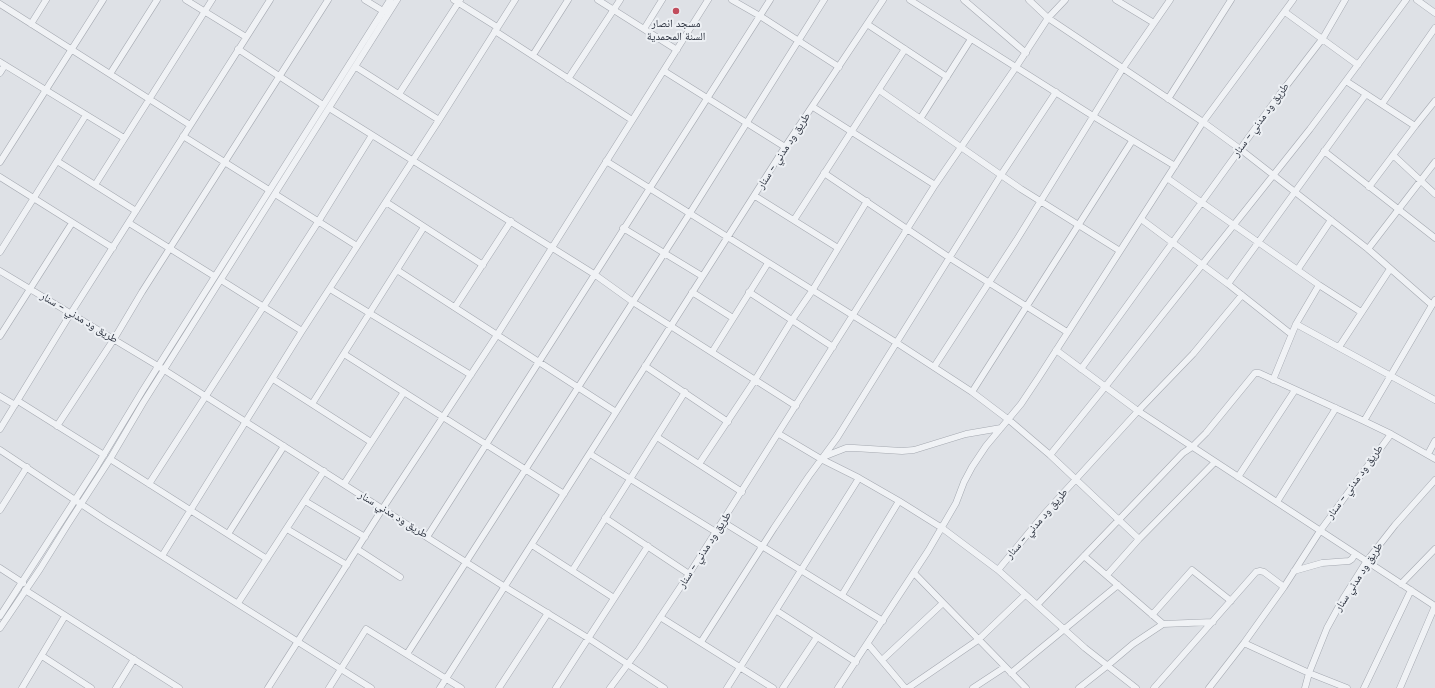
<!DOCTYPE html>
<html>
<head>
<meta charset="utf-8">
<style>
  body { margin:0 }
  canvas { display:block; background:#dee1e6 }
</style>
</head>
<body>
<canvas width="1435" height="688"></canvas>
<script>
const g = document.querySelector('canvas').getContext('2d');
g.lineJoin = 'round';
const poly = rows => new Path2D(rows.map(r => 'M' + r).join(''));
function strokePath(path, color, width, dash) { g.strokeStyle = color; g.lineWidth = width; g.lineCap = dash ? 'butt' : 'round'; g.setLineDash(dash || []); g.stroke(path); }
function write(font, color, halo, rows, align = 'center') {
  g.font = font + ' "DM Sans","Noto Naskh Arabic",sans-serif'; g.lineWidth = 4; g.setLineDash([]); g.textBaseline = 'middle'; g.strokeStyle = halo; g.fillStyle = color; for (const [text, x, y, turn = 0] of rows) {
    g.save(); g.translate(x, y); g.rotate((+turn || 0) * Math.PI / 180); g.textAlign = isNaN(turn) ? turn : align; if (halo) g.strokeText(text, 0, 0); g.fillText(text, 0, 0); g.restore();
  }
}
const minor = poly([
  [186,0,246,37],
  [365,0,383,11],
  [454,0,497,27],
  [598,0,677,50],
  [732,0,760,16,839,67],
  [910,0,1093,116,1175,166],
  [964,0,1026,53],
  [1029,0,1048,18,1203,122,1240,149,1368,249,1432,305],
  [1116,0,1154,23],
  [1417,0,1435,13],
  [0,4,190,125],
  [1285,12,1358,65],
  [31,24,46,0],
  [867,24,947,77],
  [644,29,662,0],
  [495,31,632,120],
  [238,49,323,105],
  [533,55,568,0],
  [0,62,124,138],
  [356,67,439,120],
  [664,71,785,147],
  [0,73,5,65],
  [110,74,157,0],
  [568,79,620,0],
  [1346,81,1415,126],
  [879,90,1021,189,1120,251],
  [399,94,460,0],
  [1168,99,1231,0],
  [1382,104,1435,28],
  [813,107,935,185],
  [329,108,594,274,633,302,796,406],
  [920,119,971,39],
  [183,136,269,190],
  [1324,151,1435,238],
  [1393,155,1435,194],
  [57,161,136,211],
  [606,161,897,343,972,392,1009,420,1050,455,1139,539],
  [0,162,103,0],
  [824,173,950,258,1067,332],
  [0,177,113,248],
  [1167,178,1319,285,1361,312],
  [95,185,212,0],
  [1369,187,1415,126,1435,101],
  [275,194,357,246],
  [755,196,838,248],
  [386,202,483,265],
  [1141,219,1228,284,1291,334],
  [794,220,905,49],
  [129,223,214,276],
  [623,228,702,276],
  [1368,249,1435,162],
  [0,252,57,161,86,115],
  [1298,269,1331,220],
  [397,270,616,412],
  [0,271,158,366,505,587,588,638,664,688],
  [221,280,302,331],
  [1228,284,1366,94],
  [330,289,471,375],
  [692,292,733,318],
  [749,292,833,347],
  [455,307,511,221],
  [1296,324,1435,400],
  [0,336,72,223],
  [1339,347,1390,269],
  [1056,350,1138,411,1435,606],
  [712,352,768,263],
  [344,354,564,494],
  [645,366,728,422],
  [934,367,1016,241,1123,68,1170,0],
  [1081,369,1280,94,1323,38,1345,0],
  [273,379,371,442],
  [1273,380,1296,324,1319,285],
  [972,392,1132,141],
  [0,396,15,405],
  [18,401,104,455],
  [312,404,424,227],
  [1364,421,1435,300],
  [57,426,114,339,142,292,328,0],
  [0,429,71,313,270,0],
  [779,434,821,459,859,478,899,501,942,528,998,570,1085,648,1136,688],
  [657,437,742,492],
  [0,450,105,520,371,688],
  [590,454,716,532],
  [1428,454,1435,441],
  [1050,455,1105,387,1310,129,1406,0],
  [823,457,846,448,854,448,902,451,914,450,966,434,1001,428],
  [110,459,267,559],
  [699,464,755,380,792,320,812,291,867,201],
  [1238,477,1295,390],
  [149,484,318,222,372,135],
  [344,484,404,392],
  [305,501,365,537],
  [1277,502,1336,408],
  [0,510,27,467],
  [605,518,689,574],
  [723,522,883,621],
  [287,529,347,565],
  [228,534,284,446],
  [427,537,770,0],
  [532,545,614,598],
  [357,549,400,577],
  [162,556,302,331,439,120,515,0],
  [1084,556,1163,624],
  [0,568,23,583],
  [998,570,1046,512,1138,411,1193,354,1242,295],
  [572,571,685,392],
  [1294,571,1322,563,1349,561,1352,559,1355,554],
  [914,573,1026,688],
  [1107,575,1139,539,1215,462],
  [1401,584,1435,549],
  [25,590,179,688],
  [842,595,899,501],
  [238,603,324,471],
  [1037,605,1183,453,1192,447,1206,433,1255,373,1259,373,1364,421,1391,434,1435,459],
  [777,611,856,662],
  [1152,615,1192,570,1231,601],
  [0,616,97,466,143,390,390,0],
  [660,617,773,688],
  [0,628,40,569,68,524,110,459,143,403,397,0],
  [701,642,774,528,809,476,837,438,1001,175,1056,92],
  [1244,643,1309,673,1347,688],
  [868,644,905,688],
  [407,654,690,213,824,0],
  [42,656,91,688],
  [882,660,943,603],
  [1011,673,1118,585],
  [22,688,65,616],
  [116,688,134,659],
  [268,688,383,508,497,335,708,0],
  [329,688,366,629,461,688],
  [440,688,785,147,883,0],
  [499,688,548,613],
  [556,688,648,546],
  [610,688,639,649,689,574,935,185,1016,67,1048,18,1065,0],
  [727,688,859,478],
  [783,688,817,637],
  [838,688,928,551,956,503,964,482,972,467,986,446,1021,404,1039,377,1203,122,1293,0],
  [908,688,978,640,1025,595],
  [973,688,1005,667],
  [1079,688,1107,666,1133,644,1163,624,1213,622],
  [1154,688,1256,572,1260,571,1264,572,1284,587],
  [1209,688,1244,643,1284,587,1320,531,1391,434],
  [1305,688,1309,673,1327,628,1344,597,1366,562,1395,525,1435,480],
  [1364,688,1411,590],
  [1400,688,1435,606]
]);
const markers = [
  [676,11,4,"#c14d5d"]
];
const poiNames = [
  ["مسجد انصار",676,24],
  ["السنة المحمدية",676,37]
];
const streetNames = [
  ["طريق ود مدني - سنار",1261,120,-54],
  ["طريق ود مدني - سنار",784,151,-57],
  ["طريق ود مدني - سنار",79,318,31],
  ["طريق ود مدني - سنار",1355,482,-54],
  ["طريق ود مدني سنار",393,515,32],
  ["طريق ود مدني - سنار",1037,524,-49],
  ["طريق ود مدني - سنار",705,550,-57],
  ["طريق ود مدني سنار",1359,577,-57]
];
strokePath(minor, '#a4a8b0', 7);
strokePath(minor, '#f0f2f5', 6);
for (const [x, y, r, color] of markers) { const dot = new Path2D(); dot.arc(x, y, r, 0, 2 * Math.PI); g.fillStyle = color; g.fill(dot); strokePath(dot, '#edf0f4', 1.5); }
write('11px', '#292f3c', '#edf0f4', poiNames);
write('11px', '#292f3c', '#edf0f4', streetNames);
</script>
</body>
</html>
